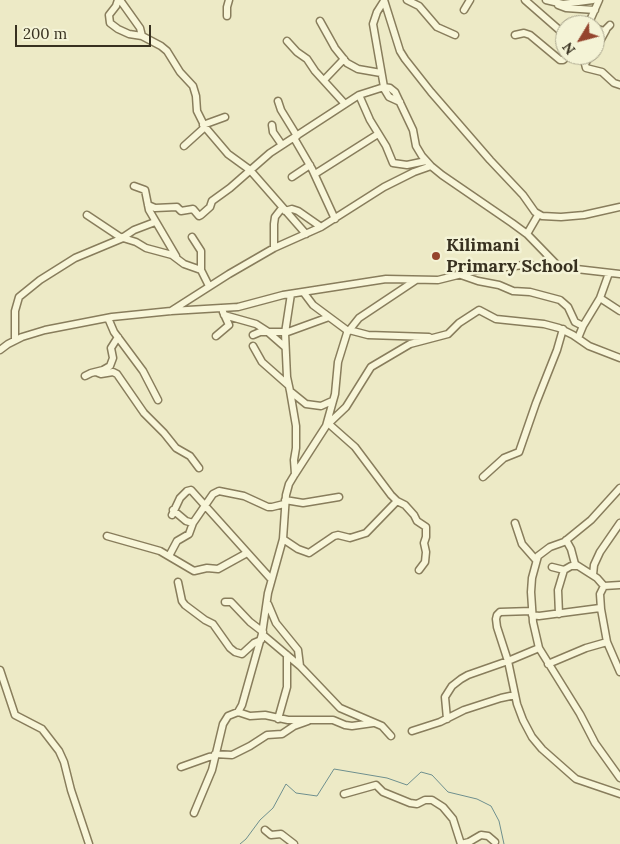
<!DOCTYPE html>
<html>
<head>
<meta charset="utf-8">
<style>
  body { margin:0 }
  #map { position:relative; width:620px; height:844px; overflow:hidden; background:#edeac6; font-family:Lora,serif }
  canvas { display:block }
  .north { position:absolute; left:555px; top:15px; width:50px; height:50px; box-sizing:border-box; background:#f4f3d6; border:1px solid #a9a58d; border-radius:50%; rotate:233deg; font-size:14px; font-weight:700; line-height:20px; text-align:center; color:#383120 }
  .north::after { content:''; display:block; margin:auto; width:18px; height:22px; background:#95452e; clip-path:polygon(50% 0,100% 100%,50% 72%,0 100%) }
  .scale { position:absolute; left:15px; top:25px; width:136px; height:22px; box-sizing:border-box; border:2px solid #383120; border-top:0; padding-left:6px; font-size:15px; line-height:18px; white-space:nowrap; color:#383120; -webkit-text-stroke:4px #f4f3d6; paint-order:stroke }
</style>
</head>
<body>
<div id="map">
<canvas width="620" height="844"></canvas>
<div class="north">N</div>
<div class="scale">200 m</div>
</div>
<script>
const g = document.querySelector('canvas').getContext('2d');
g.lineJoin = 'round';
const poly = rows => new Path2D(rows.map(r => 'M' + r).join(''));
function strokePath(path, color, width, dash) { g.strokeStyle = color; g.lineWidth = width; g.lineCap = dash ? 'butt' : 'round'; g.setLineDash(dash || []); g.stroke(path); }
function write(font, color, halo, rows, align = 'center') {
  g.font = font + ' Lora,serif'; g.lineWidth = 5; g.setLineDash([]); g.textBaseline = 'middle'; g.strokeStyle = halo; g.fillStyle = color; for (const [text, x, y, turn = 0] of rows) {
    g.save(); g.translate(x, y); g.rotate((+turn || 0) * Math.PI / 180); g.textAlign = isNaN(turn) ? turn : align; if (halo) g.strokeText(text, 0, 0); g.fillText(text, 0, 0); g.restore();
  }
}
const stream = poly([
  [240,844,246,839,260,820,273,808,286,784,296,793,317,796,334,769,387,778,407,785,421,772,432,775,448,792,477,799,491,806,499,821,504,844]
]);
const minor = poly([
  [118,0,116,6,109,15,110,23,118,29,129,34,142,36],
  [120,0,140,28,142,36,161,46,167,51,180,72,193,86,196,96,197,111,205,127,228,154,250,170,306,234],
  [384,0,400,51,405,59,431,92,490,160,523,195,535,212,542,216,561,217,584,215,620,207],
  [407,0,419,6,437,27,455,35],
  [525,0,565,35],
  [546,0,563,4,593,0],
  [384,1,377,12,373,24,384,87],
  [558,5,566,8,595,10],
  [464,10,470,0],
  [227,16,227,7,229,0],
  [320,21,335,48,347,63,358,69,381,73],
  [588,25,599,0],
  [595,28,604,31,610,25],
  [515,35,524,33,530,35,560,60,563,60,569,55],
  [287,41,297,52,307,59,315,71,345,104],
  [595,50,606,30],
  [590,55,585,64,586,68,602,72,614,83,620,85],
  [324,80,344,59],
  [383,87,389,97,400,102],
  [359,95,370,120,386,146,393,163,407,165,426,161],
  [278,101,281,110,297,136],
  [203,125,225,117],
  [272,125,273,132,282,145],
  [294,138,312,169,335,219],
  [184,146,205,127],
  [315,174,378,134],
  [292,177,310,165],
  [134,186,145,190,149,210,176,256],
  [148,205,155,208,177,207,181,211,193,209,199,216,201,215,210,207,212,201,230,188,270,153,359,95,384,87,390,88,395,92,413,130,416,146,422,156,431,166,442,175,512,223,527,234,559,267],
  [285,211,292,209,298,211,321,227],
  [87,215,120,237,136,242,146,248,172,255,184,264,201,270],
  [527,234,538,215],
  [192,237,201,251,201,270,209,286],
  [122,238,134,230,155,222],
  [274,248,274,224,275,217,282,208],
  [458,274,478,281,499,285,513,291,530,292,560,300,568,307,575,322,583,326],
  [304,293,313,305,348,331],
  [291,294,285,333,287,377,290,391,306,404,321,406,332,401],
  [600,298,620,311],
  [171,311,229,274,274,248,321,227,384,187,414,172,431,166],
  [224,315,256,324,270,333],
  [108,318,114,332,143,371,158,400],
  [349,330,368,335,429,337],
  [269,333,285,347],
  [285,333,329,317],
  [253,335,260,332,285,332],
  [216,336,229,325,223,312],
  [578,338,583,326,600,298,609,273],
  [15,340,15,311,19,297,40,280,75,258,123,238],
  [253,346,262,362,288,385],
  [0,350,8,344,22,337,45,330,112,317,171,311,238,307,283,295,386,279,438,280,478,270,524,265,559,267,620,274],
  [96,372,101,374,113,372,117,374,144,413,164,433,176,448,190,456,199,468],
  [85,376,91,373,103,370,110,366,113,358,111,348,118,337],
  [290,391,296,426,296,448,294,460,295,474],
  [329,424,355,447,391,495,397,501,405,505,414,515,417,521,426,527,426,537,424,543,426,552,425,562,419,570],
  [326,426,346,407,371,367,410,344,448,334,459,323,479,310,496,319,544,324,559,328,573,335,589,346,620,358],
  [483,477,504,458,519,452,536,403,557,350,563,329],
  [620,488,591,520,564,542,550,547,538,556,532,578,531,592,533,622,539,648,580,714,595,743,620,778],
  [285,500,303,503,339,497],
  [173,510,186,521,193,523,213,494,219,491,244,496,268,507,272,507,284,504],
  [172,515,180,498,187,491,191,490,271,579],
  [515,523,522,544,536,560],
  [107,536,160,551,194,571,207,568,218,569,247,553],
  [283,539,298,549,309,553,334,536,338,535,350,538,366,533,397,501],
  [566,540,571,549,575,564,597,578,604,586],
  [169,556,177,541,189,534,193,523],
  [552,567,564,570,571,566,577,566],
  [593,575,594,565,600,552,620,523],
  [178,582,182,601,185,605,205,620,213,624,230,648,235,652,242,654,254,643,261,640],
  [620,585,604,586,600,594,601,609,607,642,620,672],
  [225,602,231,602,250,622,263,632],
  [268,604,276,623,298,650,300,666],
  [532,611,500,612,497,615,496,619,497,627,508,661,517,704,523,720,532,737,542,749,576,779,620,794],
  [559,614,558,590,564,570],
  [532,615,539,616,600,608],
  [262,634,300,666,340,708,382,726,391,736],
  [548,664,586,648,607,642],
  [0,670,15,715,42,729,59,751,64,762,71,790,89,844],
  [238,712,250,716,265,715,288,720,333,720,345,725,352,726,373,723],
  [278,719,287,687,287,655],
  [447,719,445,697,452,686,461,679,468,675,508,661,539,648],
  [412,731,440,722,464,710,501,698,515,695],
  [215,754,232,755,250,746,267,735,282,734,294,726,308,721],
  [181,767,209,757,215,756],
  [344,794,376,785,383,792,410,803,417,804,425,800,432,800,443,807,453,819,461,844],
  [194,813,212,770,223,724,228,716,238,712,242,705,262,634,268,593,283,539,286,495,289,484,295,474,326,426,335,394,338,362,347,333,359,318,416,280],
  [265,830,271,835,281,834,294,844],
  [461,844,469,842,481,835,488,836,495,842]
]);
const markers = [
  [436,256,5,"#95452e"]
];
const poiNames = [
  ["Kilimani",446,246],
  ["Primary School",446,267]
];
strokePath(stream, '#6e8f8e', 1);
strokePath(minor, '#887d5c', 9);
strokePath(minor, '#f8f6d9', 6);
for (const [x, y, r, color] of markers) { const dot = new Path2D(); dot.arc(x, y, r, 0, 2 * Math.PI); g.fillStyle = color; g.fill(dot); strokePath(dot, '#f4f3d6', 2); }
write('bold 18px', '#383120', '#f4f3d6', poiNames, 'left');
</script>
</body>
</html>
